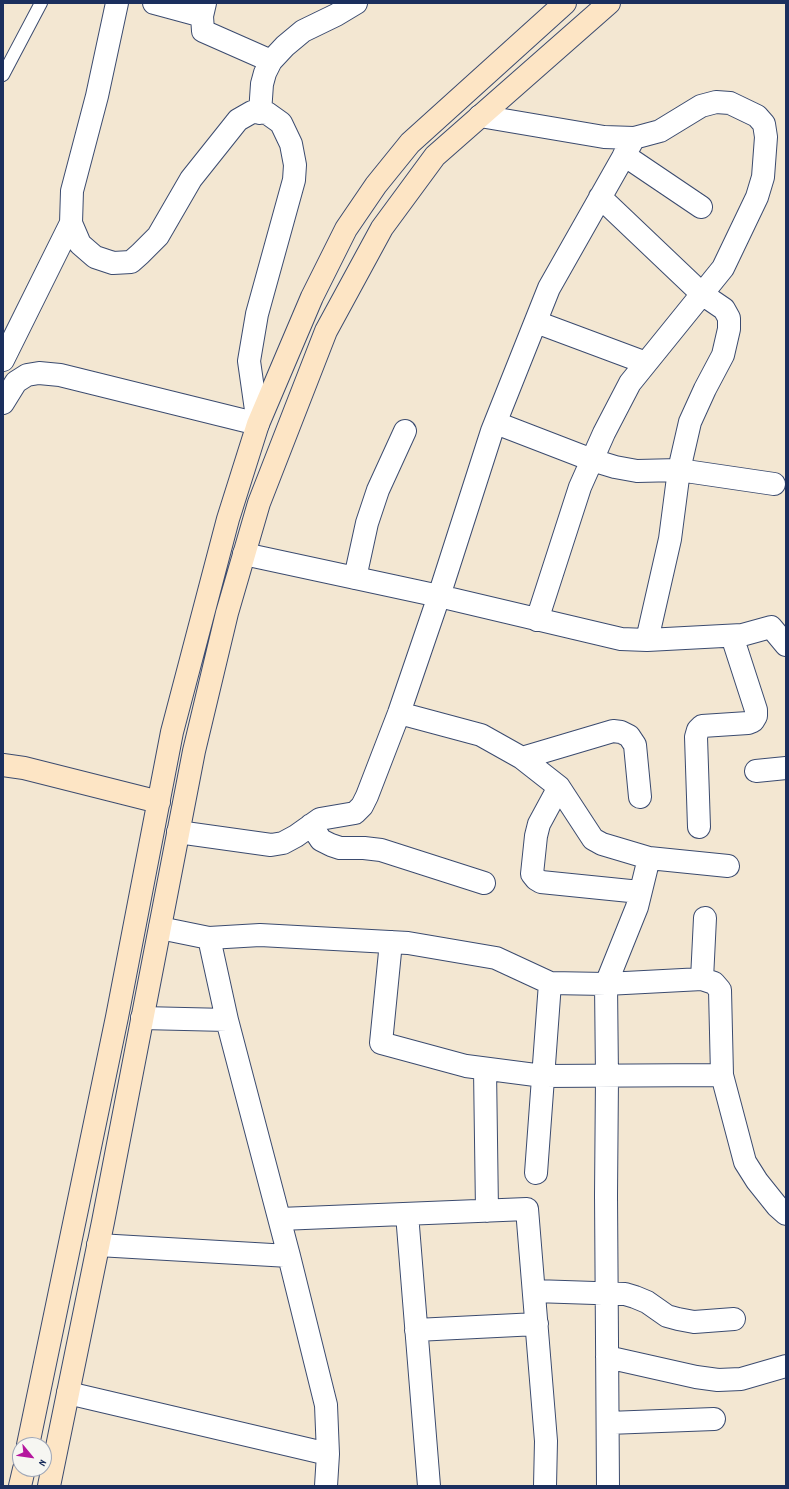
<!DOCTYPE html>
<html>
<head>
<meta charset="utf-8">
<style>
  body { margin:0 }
  #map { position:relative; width:789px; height:1489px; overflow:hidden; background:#f3e7d2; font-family:Dekko,sans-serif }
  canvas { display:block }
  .frame { position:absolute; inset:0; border:4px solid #1b2f5e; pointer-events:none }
  .north { position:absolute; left:12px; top:1437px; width:40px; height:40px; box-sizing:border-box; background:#f6f6f2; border:1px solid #9ea6b7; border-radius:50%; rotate:119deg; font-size:11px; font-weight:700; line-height:16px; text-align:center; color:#1b2f5e }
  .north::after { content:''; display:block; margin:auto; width:14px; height:18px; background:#b5179e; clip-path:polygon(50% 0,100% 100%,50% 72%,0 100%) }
</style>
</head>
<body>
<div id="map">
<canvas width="789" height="1489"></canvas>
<div class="frame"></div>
<div class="north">N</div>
</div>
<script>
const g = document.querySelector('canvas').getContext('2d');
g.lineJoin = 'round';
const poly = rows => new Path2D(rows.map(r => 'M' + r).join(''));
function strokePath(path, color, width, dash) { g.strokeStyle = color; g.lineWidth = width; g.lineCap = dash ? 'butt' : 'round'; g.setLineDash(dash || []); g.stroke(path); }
const lane = poly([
  [3,75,41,3]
]);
const street = poly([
  [154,3,202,16],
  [205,3,202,16,203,31,271,61],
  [260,113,262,84,265,73,271,61,285,46,303,31,336,15,356,3],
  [480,116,604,137,634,138,660,131,701,106,716,102,730,103,757,116,764,124,766,137,763,177,757,197,723,268,630,383,604,433,580,487,537,620],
  [624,155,701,207],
  [600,197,702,294,724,309,729,318,729,329,723,355,705,389,690,422,679,470,670,539,647,640],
  [536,322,646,363],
  [3,360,71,223],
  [3,403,16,382,27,375,39,373,60,375,258,424,249,361,257,314,294,180,295,165,291,144,281,123,267,113,252,112,238,120,191,179,158,236,140,254,131,262,113,263,95,257,80,244,71,223,72,191,97,96,117,3],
  [496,423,592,460,615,467,637,471,679,470,774,484],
  [244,554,439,596,621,639,647,640,742,635,771,627,786,645],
  [355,578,367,523,378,490,405,431],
  [399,713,481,735,522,758,559,787,593,839,602,844,649,858,637,907,606,984,607,1077,606,1195,608,1486],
  [522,758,613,731,621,732,629,736,635,745,640,797],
  [756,771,786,768],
  [559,787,539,824,536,836,532,874,536,879,541,882,640,892],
  [311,825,321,840,331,845,340,848,364,848,381,850,484,883],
  [699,827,696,737,698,730,702,726,748,723,753,721,756,716,756,710,732,636],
  [178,832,271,845,283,843,296,836,320,819,355,813,362,806,367,796,399,713,439,596,492,431,549,288,634,138],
  [649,858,728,866],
  [160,928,209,938,260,935,408,943,496,958,550,983,606,984,702,979,714,983,720,990,722,1075],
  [209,938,227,1020],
  [391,942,381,1043,466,1066,543,1076,722,1075,745,1162,757,1181,777,1206,786,1214],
  [702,979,705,918],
  [142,1018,227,1020,289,1256,326,1405,328,1454,326,1486],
  [485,1069,487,1211],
  [536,1173,550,983],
  [407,1214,429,1486],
  [280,1219,527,1209,546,1441,545,1486],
  [98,1245,289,1256],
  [534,1291,625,1294,635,1297,647,1302,667,1316,678,1319,694,1322,734,1319],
  [416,1330,537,1324],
  [607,1357,696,1377,718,1380,741,1379,786,1366],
  [68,1393,328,1454],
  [608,1423,714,1419]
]);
const secondary = poly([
  [3,765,24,768,159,802],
  [28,1445,117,1017,172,732,228,519,258,424,312,297,346,229,376,185,410,143,565,3],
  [20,1486,24,1469],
  [49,1486,103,1222,194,751,227,613,259,503,326,331,382,228,435,156,609,3]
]);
strokePath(lane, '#3b4b6f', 14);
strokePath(street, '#3b4b6f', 24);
strokePath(secondary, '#3b4b6f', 24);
strokePath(lane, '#fff', 12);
strokePath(street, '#fff', 22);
strokePath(secondary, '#fde5c5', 22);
</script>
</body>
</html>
